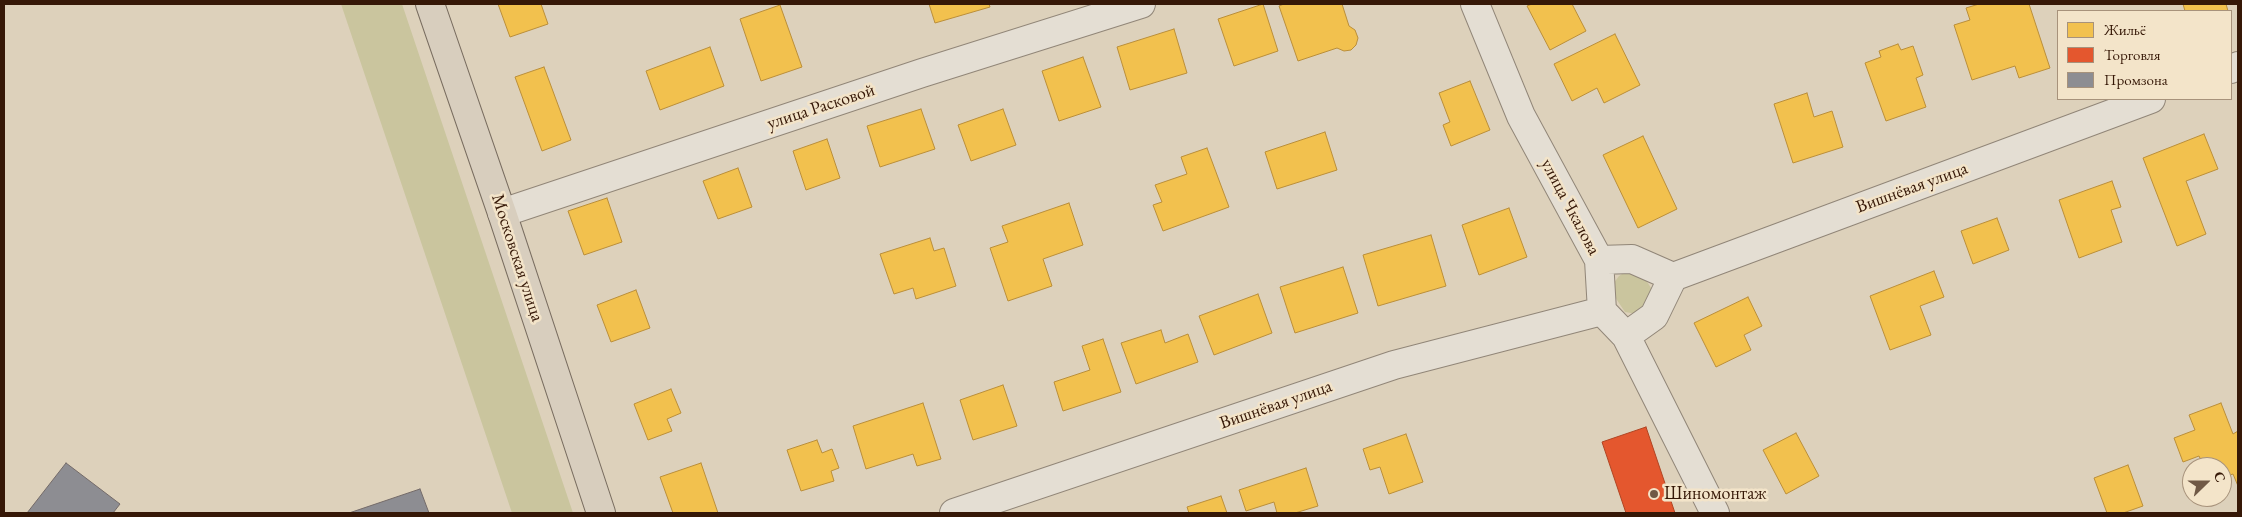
<!DOCTYPE html>
<html>
<head>
<meta charset="utf-8">
<style>
  body { margin:0 }
  #map { position:relative; width:2242px; height:517px; overflow:hidden; background:#ddd1bb; font-family:"EB Garamond",serif }
  canvas { display:block }
  .frame { position:absolute; inset:0; border:5px solid #361807; pointer-events:none }
  .legend { position:absolute; left:2057px; top:10px; width:175px; height:90px; box-sizing:border-box; background:#f3e4c9; border:1px solid #a7927b; margin:0; padding:6px 9px; list-style:none; font-size:15px; color:#361807 }
  .legend li { display:flex; align-items:center; gap:10px; height:25px }
  .legend b { width:25px; border:1px solid #a7927b }
  .north { position:absolute; left:2182px; top:457px; width:50px; height:50px; box-sizing:border-box; background:#f3e4c9; border:1px solid #a7927b; border-radius:50%; rotate:68deg; font-size:14px; font-weight:700; line-height:20px; text-align:center; color:#361807 }
  .north::after { content:''; display:block; margin:auto; width:18px; height:22px; background:#705946; clip-path:polygon(50% 0,100% 100%,50% 72%,0 100%) }
</style>
</head>
<body>
<div id="map">
<canvas width="2242" height="517"></canvas>
<div class="frame"></div>
<ul class="legend">
<li><b style="height:14px;background:#f2c14e"></b>Жильё</li>
<li><b style="height:14px;background:#e4572e"></b>Торговля</li>
<li><b style="height:14px;background:#8d8d92"></b>Промзона</li>
</ul>
<div class="north">С</div>
</div>
<script>
const g = document.querySelector('canvas').getContext('2d');
g.lineJoin = 'round';
function fillPath(path, color) { g.fillStyle = color; g.fill(path, 'evenodd'); }
const poly = rows => new Path2D(rows.map(r => 'M' + r).join(''));
function strokePath(path, color, width, dash) { g.strokeStyle = color; g.lineWidth = width; g.lineCap = dash ? 'butt' : 'round'; g.setLineDash(dash || []); g.stroke(path); }
function write(font, color, halo, rows, align = 'center') {
  g.font = font + ' "EB Garamond",serif'; g.lineWidth = 5; g.setLineDash([]); g.textBaseline = 'middle'; g.strokeStyle = halo; g.fillStyle = color; for (const [text, x, y, turn = 0] of rows) {
    g.save(); g.translate(x, y); g.rotate((+turn || 0) * Math.PI / 180); g.textAlign = isNaN(turn) ? turn : align; if (halo) g.strokeText(text, 0, 0); g.fillText(text, 0, 0); g.restore();
  }
}
const green = poly([
  [341,4,402,4,573,513,512,513],
  [1628,270,1642,274,1653,291,1649,305,1637,314,1625,312,1615,297,1613,284,1619,276]
]);
const homes = poly([
  [498,4,541,4,548,24,510,37,498,4],
  [929,4,989,4,990,7,935,23,929,4],
  [1263,4,1278,51,1234,66,1218,19,1263,4],
  [1284,4,1342,4,1349,26,1355,30,1358,38,1356,45,1351,50,1344,51,1337,48,1298,61,1279,6,1284,4],
  [1532,4,1572,4,1586,31,1550,50,1527,6,1532,4],
  [1979,4,2029,4,2050,68,2019,78,2015,66,1972,80,1954,25,1970,20,1966,8,1979,4],
  [2183,4,2226,4,2228,11,2185,11,2183,4],
  [780,5,802,67,761,81,740,19,780,5],
  [1174,29,1187,73,1130,90,1117,47,1174,29],
  [1615,34,1640,85,1604,103,1597,88,1572,101,1554,64,1615,34],
  [1898,44,1901,50,1913,46,1923,75,1916,78,1926,107,1886,121,1865,63,1881,57,1879,51,1898,44],
  [710,47,724,86,660,110,646,71,710,47],
  [1083,57,1101,107,1059,121,1042,71,1083,57],
  [544,67,571,140,542,151,515,77,544,67],
  [1470,81,1490,130,1451,146,1443,125,1450,122,1439,93,1470,81],
  [1807,93,1814,117,1832,111,1843,147,1793,163,1774,104,1807,93],
  [921,109,935,149,880,167,867,126,921,109],
  [1003,109,1016,145,971,161,958,125,1003,109],
  [1325,132,1337,170,1277,189,1265,152,1325,132],
  [2204,134,2218,169,2186,181,2206,234,2177,246,2143,158,2204,134],
  [1643,136,1677,209,1638,228,1603,155,1643,136],
  [827,139,840,178,806,190,793,151,827,139],
  [1207,148,1229,207,1163,231,1153,205,1162,202,1155,185,1187,174,1181,157,1207,148],
  [738,168,752,207,718,219,703,181,738,168],
  [2112,181,2121,207,2111,210,2122,242,2079,258,2059,200,2112,181],
  [607,198,622,242,584,255,568,211,607,198],
  [1069,203,1083,245,1043,259,1052,286,1008,301,990,248,1008,242,1002,226,1069,203],
  [1509,208,1527,257,1479,275,1462,225,1509,208],
  [1997,218,2009,250,1973,264,1961,231,1997,218],
  [1431,235,1446,286,1378,306,1363,255,1431,235],
  [930,238,934,251,944,248,956,286,916,299,913,288,894,294,880,254,930,238],
  [1343,267,1358,313,1295,333,1280,287,1343,267],
  [1934,271,1944,297,1920,306,1931,335,1890,350,1870,296,1934,271],
  [636,290,650,328,611,342,597,305,636,290],
  [1258,294,1272,333,1214,355,1199,316,1258,294],
  [1748,297,1762,326,1744,335,1751,350,1716,367,1694,323,1748,297],
  [1161,330,1165,343,1188,334,1198,362,1136,384,1121,343,1161,330],
  [1103,339,1121,392,1063,411,1054,382,1090,370,1082,346,1103,339],
  [1003,385,1017,426,973,440,960,400,1003,385],
  [671,389,681,413,667,419,672,431,648,440,634,404,671,389],
  [923,403,941,459,917,466,913,454,866,469,853,426,923,403],
  [2221,403,2233,434,2238,431,2238,486,2233,474,2222,478,2222,467,2204,467,2199,456,2183,462,2174,438,2195,430,2189,415,2221,403],
  [1796,433,1819,476,1786,494,1763,450,1796,433],
  [1406,434,1423,482,1389,494,1380,467,1370,470,1363,449,1406,434],
  [817,440,822,453,832,449,839,468,831,471,834,481,801,491,787,450,817,440],
  [701,463,718,513,673,513,660,477,701,463],
  [2128,465,2143,506,2123,513,2107,513,2094,478,2128,465],
  [1306,468,1318,506,1295,513,1277,513,1274,502,1246,511,1239,490,1306,468],
  [1221,496,1227,513,1189,513,1187,507,1221,496]
]);
const shops = poly([
  [1646,427,1675,513,1626,513,1602,442,1646,427]
]);
const industry = poly([
  [66,463,120,504,113,513,27,513,66,463],
  [420,489,429,513,349,513,420,489]
]);
const minor = poly([
  [1475,4,1521,116,1599,260,1602,311,1626,336,1715,513],
  [2231,69,2238,66],
  [502,213,922,73,1141,4],
  [1599,260,1632,259,1673,277,2151,99],
  [1626,336,1654,316,1673,277],
  [954,513,1394,365,1602,311]
]);
const major = poly([
  [430,4,502,213,601,513]
]);
const markers = [
  [1654,494,5,"#705946"]
];
const streetNames = [
  ["улица Расковой",821,107,-18],
  ["Вишнёвая улица",1912,188,-20],
  ["улица Чкалова",1570,207,62],
  ["Московская улица",517,258,72],
  ["Вишнёвая улица",1276,405,-19]
];
const poiNames = [
  ["Шиномонтаж",1664,494]
];
fillPath(green, '#cac59e');
fillPath(homes, '#f2c14e');
strokePath(homes, '#ba8e39', 1);
fillPath(shops, '#e4572e');
strokePath(shops, '#b04422', 1);
fillPath(industry, '#8d8d92');
strokePath(industry, '#736a68', 1);
strokePath(minor, '#918678', 30);
strokePath(major, '#796d60', 30);
strokePath(minor, '#e4ded3', 28);
strokePath(major, '#d8cebe', 28);
for (const [x, y, r, color] of markers) { const dot = new Path2D(); dot.arc(x, y, r, 0, 2 * Math.PI); g.fillStyle = color; g.fill(dot); strokePath(dot, '#f3e4c9', 2); }
write('18px', '#361807', '#f3e4c9', streetNames);
write('18px', '#361807', '#f3e4c9', poiNames, 'left');
</script>
</body>
</html>
